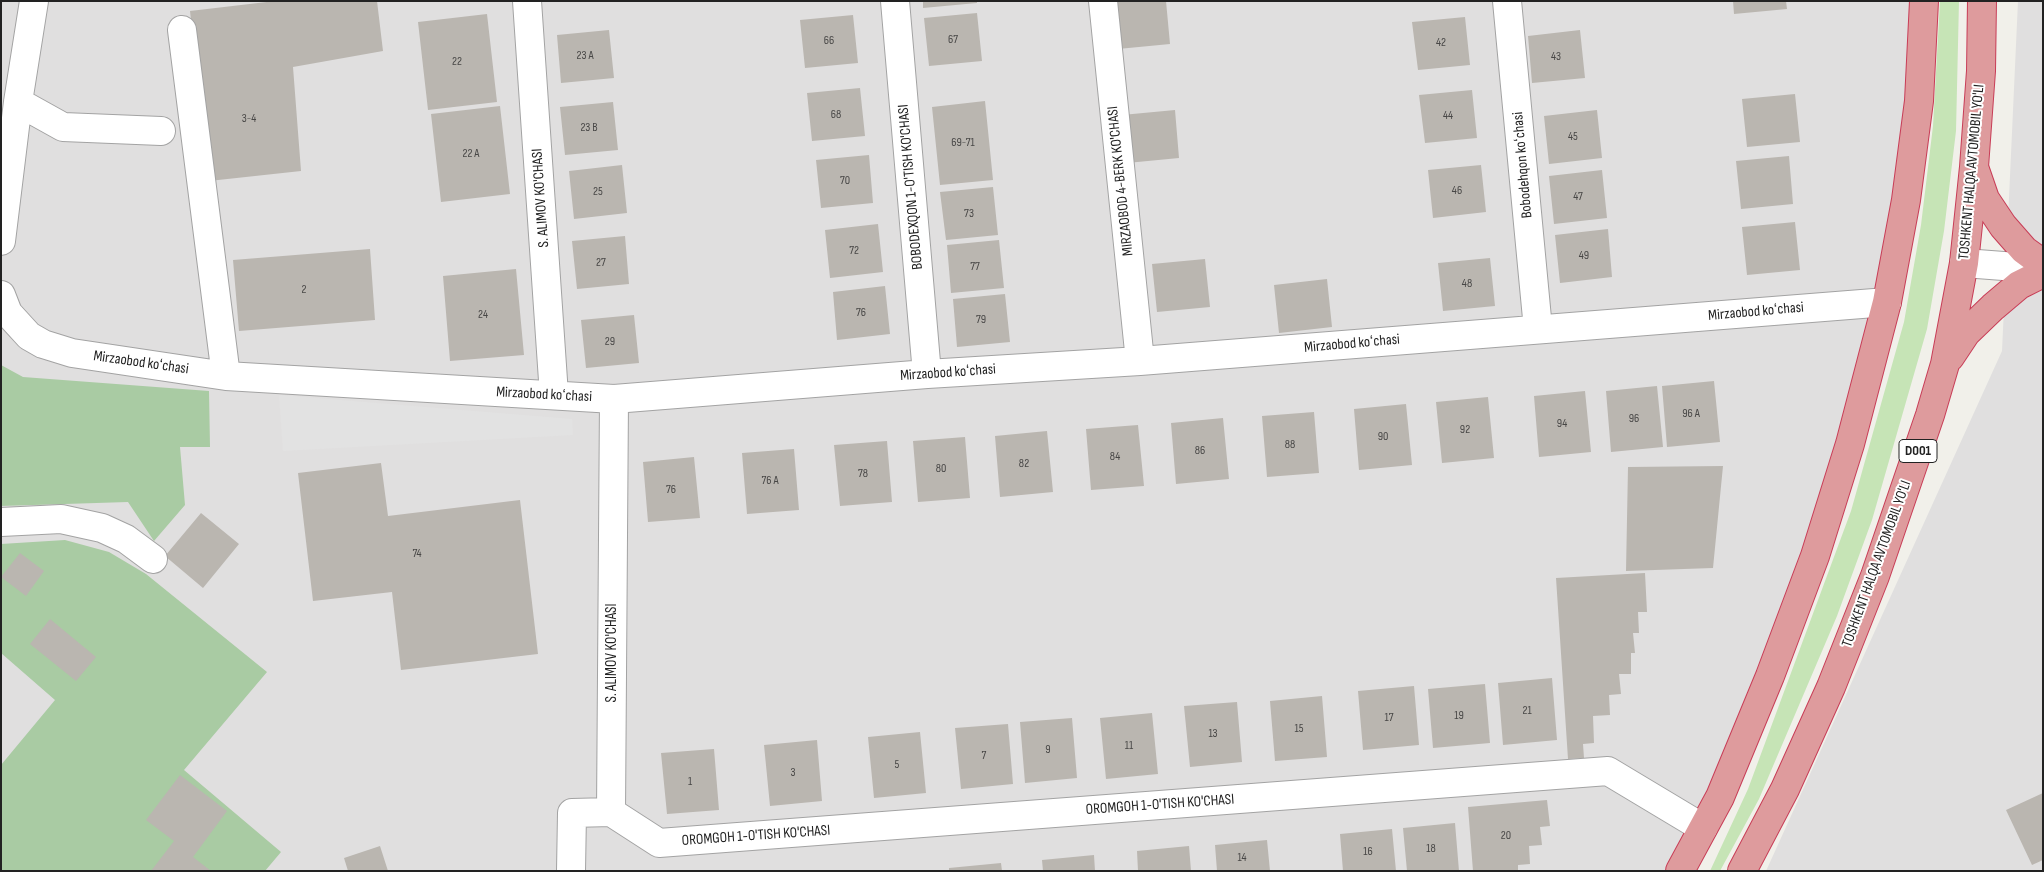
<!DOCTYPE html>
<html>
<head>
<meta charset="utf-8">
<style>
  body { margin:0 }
  #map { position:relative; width:2044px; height:872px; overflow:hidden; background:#f1f0ea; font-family:"Sofia Sans Condensed",sans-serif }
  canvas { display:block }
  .frame { position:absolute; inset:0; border:2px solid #222; pointer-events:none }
</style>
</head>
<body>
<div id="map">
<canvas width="2044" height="872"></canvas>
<div class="frame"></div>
</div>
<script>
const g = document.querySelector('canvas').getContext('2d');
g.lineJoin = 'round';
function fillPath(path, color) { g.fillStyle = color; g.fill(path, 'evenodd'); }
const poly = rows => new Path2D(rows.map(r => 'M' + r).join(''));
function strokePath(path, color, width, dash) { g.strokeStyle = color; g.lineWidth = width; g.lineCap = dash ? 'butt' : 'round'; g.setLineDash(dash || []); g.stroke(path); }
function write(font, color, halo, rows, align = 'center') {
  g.font = font + ' "Sofia Sans Condensed",sans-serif'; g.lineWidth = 4; g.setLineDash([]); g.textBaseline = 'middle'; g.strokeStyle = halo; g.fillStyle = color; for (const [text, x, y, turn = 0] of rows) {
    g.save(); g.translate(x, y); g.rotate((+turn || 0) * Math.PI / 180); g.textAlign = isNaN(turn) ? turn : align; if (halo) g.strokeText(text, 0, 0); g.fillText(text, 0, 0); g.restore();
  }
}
const residential = poly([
  [1,1,1924,1,1919,101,1850,444,1680,871,1,871],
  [2018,1,2043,1,2043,871,1766,871,2002,351]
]);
const grass = poly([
  [1940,1,1959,1,1956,131,1944,231,1927,329,1872,520,1837,616,1759,799,1720,871,1710,871,1748,789,1851,511,1904,322,1921,225,1933,126]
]);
const forest = poly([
  [1,365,23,377,209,391,210,447,180,447,185,505,154,541,128,502,1,506],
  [65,540,109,552,146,574,267,672,184,770,281,852,265,871,1,871,1,765,55,700,1,653,1,544]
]);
const parking = poly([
  [279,395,572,419,573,435,283,451]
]);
const building = poly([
  [275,1,377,1,383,51,293,67,301,171,209,181,190,11],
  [923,1,977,1,977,3,923,8],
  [1113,1,1166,1,1170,44,1118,49],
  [1733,1,1786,1,1787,9,1734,14],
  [977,13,982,61,929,66,924,18],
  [487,14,497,102,428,110,418,22],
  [853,15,858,63,805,68,800,20],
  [1465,17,1470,65,1418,70,1412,22],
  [609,30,614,78,561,83,557,35],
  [1580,30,1585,78,1532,83,1528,36],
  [860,88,865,136,812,141,807,93],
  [1472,90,1477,138,1425,143,1419,95],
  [1795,94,1800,142,1747,147,1742,99],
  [985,101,993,180,940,185,932,107],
  [613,102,618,150,565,155,560,107],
  [500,106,510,194,441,202,431,114],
  [1175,110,1179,158,1127,163,1122,115],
  [1597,110,1602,158,1549,164,1544,116],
  [869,155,873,203,821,208,816,160],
  [1789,156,1793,204,1741,209,1736,161],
  [622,165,627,213,574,219,569,171],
  [1481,165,1486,212,1433,218,1428,170],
  [1602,170,1607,218,1554,224,1549,176],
  [993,187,998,235,946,240,940,192],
  [1795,222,1800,270,1747,275,1742,227],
  [878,224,883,272,830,278,825,230],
  [1608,229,1612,277,1560,283,1555,235],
  [625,236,629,284,577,289,572,241],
  [999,240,1004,288,951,293,947,245],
  [370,249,375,320,239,331,233,260],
  [1490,258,1495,306,1443,311,1438,263],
  [1205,259,1210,307,1157,312,1152,264],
  [516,269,524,355,450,361,443,276],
  [1327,279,1332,327,1279,333,1274,285],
  [885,286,890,334,837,340,833,292],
  [1005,294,1010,342,957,347,953,299],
  [634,315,639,363,586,368,581,320],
  [1714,381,1720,442,1667,447,1662,386],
  [1657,386,1663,447,1611,452,1606,391],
  [1585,391,1591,452,1539,457,1534,396],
  [1488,397,1494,458,1442,463,1436,402],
  [1406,404,1412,465,1359,470,1354,409],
  [1314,412,1319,473,1267,477,1262,416],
  [1223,418,1229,479,1176,484,1171,423],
  [1138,425,1144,486,1091,490,1086,429],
  [1047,431,1053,492,1000,497,995,436],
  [965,437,970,498,918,502,913,441],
  [887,441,892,502,840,506,834,445],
  [794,449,799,510,747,514,742,453],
  [694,457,700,518,648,522,643,462],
  [381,463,388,516,520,500,538,654,401,670,392,592,313,601,298,473],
  [1723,466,1713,568,1626,571,1628,467],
  [201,513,239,544,203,588,165,556],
  [20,553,44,571,26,596,1,577],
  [1645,573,1647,612,1638,612,1639,633,1633,633,1635,653,1631,653,1631,674,1619,674,1621,694,1609,695,1610,715,1593,716,1594,743,1583,744,1584,758,1568,759,1556,578],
  [50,619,96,657,76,681,30,644],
  [1552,678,1557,740,1503,745,1498,683],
  [1485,684,1490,743,1433,748,1428,689],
  [1414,686,1419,745,1363,750,1358,691],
  [1322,696,1327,757,1275,761,1270,701],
  [1237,702,1242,762,1190,767,1184,706],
  [1152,713,1158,774,1106,779,1100,718],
  [1072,718,1077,778,1025,783,1020,722],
  [1008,724,1013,784,961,789,955,728],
  [920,732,926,793,874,798,868,737],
  [817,740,822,801,770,806,764,745],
  [714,749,719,810,667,814,661,753],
  [180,775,227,811,193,857,211,871,151,871,174,841,146,820],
  [2043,793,2043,860,2032,865,2006,810],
  [1547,800,1550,826,1540,827,1542,845,1529,846,1530,864,1518,865,1518,871,1473,871,1468,807],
  [1455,823,1459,871,1407,871,1403,828],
  [1392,829,1396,871,1343,871,1340,834],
  [1267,840,1270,871,1217,871,1215,845],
  [380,846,388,871,348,871,344,858],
  [1189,846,1191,871,1138,871,1137,851],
  [1094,855,1095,871,1043,871,1042,860],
  [1001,863,1002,871,949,871,949,868]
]);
const minor = poly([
  [527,1,554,395],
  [895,1,927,374],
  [1103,1,1140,361],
  [1507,1,1538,329],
  [182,30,226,376],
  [18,102,63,127,161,131],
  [1,241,18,102,34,1],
  [1964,263,2043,269],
  [1,295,8,313,29,336,43,344,72,353,226,376,614,399,927,374,1140,361,1887,302],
  [1,522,61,519,102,528,126,539,153,559],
  [611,812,659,843,1608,771,1703,828],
  [571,871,572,813,611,812,614,399]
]);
const highway = poly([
  [1975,170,1985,199,2003,226,2024,250,2043,264],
  [1950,357,1966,333,1993,307,2019,285,2043,273],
  [1680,871,1720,797,1770,676,1815,556,1850,444,1887,302,1906,200,1919,101,1924,1],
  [1742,871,1785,789,1831,687,1875,576,1930,415,1945,364,1964,263,1974,167,1981,71,1982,1]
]);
const numberNames = [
  ["67",953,40],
  ["66",829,41],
  ["42",1441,43],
  ["23 A",585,56],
  ["43",1556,57],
  ["22",457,62],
  ["68",836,115],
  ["44",1448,116],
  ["3-4",249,119],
  ["23 B",589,128],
  ["45",1573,137],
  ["69-71",963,143],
  ["22 A",471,154],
  ["70",845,181],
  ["46",1457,191],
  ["25",598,192],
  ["47",1578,197],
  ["73",969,214],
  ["72",854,251],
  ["49",1584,256],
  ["27",601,263],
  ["77",975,267],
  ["48",1467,284],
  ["2",304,290],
  ["76",861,313],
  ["24",483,315],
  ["79",981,320],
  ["29",610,342],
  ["96 А",1691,414],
  ["96",1634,419],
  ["94",1562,424],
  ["92",1465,430],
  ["90",1383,437],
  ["88",1290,445],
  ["86",1200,451],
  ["84",1115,457],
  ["82",1024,464],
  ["80",941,469],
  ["78",863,474],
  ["76 А",770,481],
  ["76",671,490],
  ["74",417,554],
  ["21",1527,711],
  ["19",1459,716],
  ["17",1389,718],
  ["15",1299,729],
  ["13",1213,734],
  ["11",1129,746],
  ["9",1048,750],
  ["7",984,756],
  ["5",897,765],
  ["3",793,773],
  ["1",690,782],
  ["20",1506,836],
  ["18",1431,849],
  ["16",1368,852],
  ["14",1242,858]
];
const shields = [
  [1918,451,38]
];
const shieldNames = [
  ["D001",1918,451]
];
const streetNames = [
  ["Bobodehqon koʻchasi",1523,165,-95],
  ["TOSHKENT HALQA AVTOMOBIL YO'LI",1972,172,-85],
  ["MIRZAOBOD 4-BERK KO'CHASI",1121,181,-96],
  ["BOBODEXQON 1-O'TISH KO'CHASI",911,187,-95],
  ["S. ALIMOV KO'CHASI",541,198,-94],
  ["Mirzaobod koʻchasi",1756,312,-5],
  ["Mirzaobod koʻchasi",1352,344,-5],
  ["Mirzaobod koʻchasi",141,363,8],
  ["Mirzaobod koʻchasi",948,373,-4],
  ["Mirzaobod koʻchasi",544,395,3],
  ["TOSHKENT HALQA AVTOMOBIL YO'LI",1877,564,-70],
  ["S. ALIMOV KO'CHASI",612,653,-90],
  ["OROMGOH 1-O'TISH KO'CHASI",1160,805,-4],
  ["OROMGOH 1-O'TISH KO'CHASI",756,836,-4]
];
fillPath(residential, '#e0dfdf');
fillPath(grass, '#c6e4b6');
fillPath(forest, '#a9cba3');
fillPath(parking, '#e2e2e2');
fillPath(building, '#bab6b0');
strokePath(minor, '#a3a3a3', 30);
strokePath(highway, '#c83d57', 30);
strokePath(minor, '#fff', 28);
strokePath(highway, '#de9b9d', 28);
write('12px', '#484746', null, numberNames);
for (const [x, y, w] of shields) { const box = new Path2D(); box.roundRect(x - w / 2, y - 11.5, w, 23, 4); g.fillStyle = '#fff'; g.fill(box); strokePath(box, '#222', 1); }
write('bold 14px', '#222', null, shieldNames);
write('15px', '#222', '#fff', streetNames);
</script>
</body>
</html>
